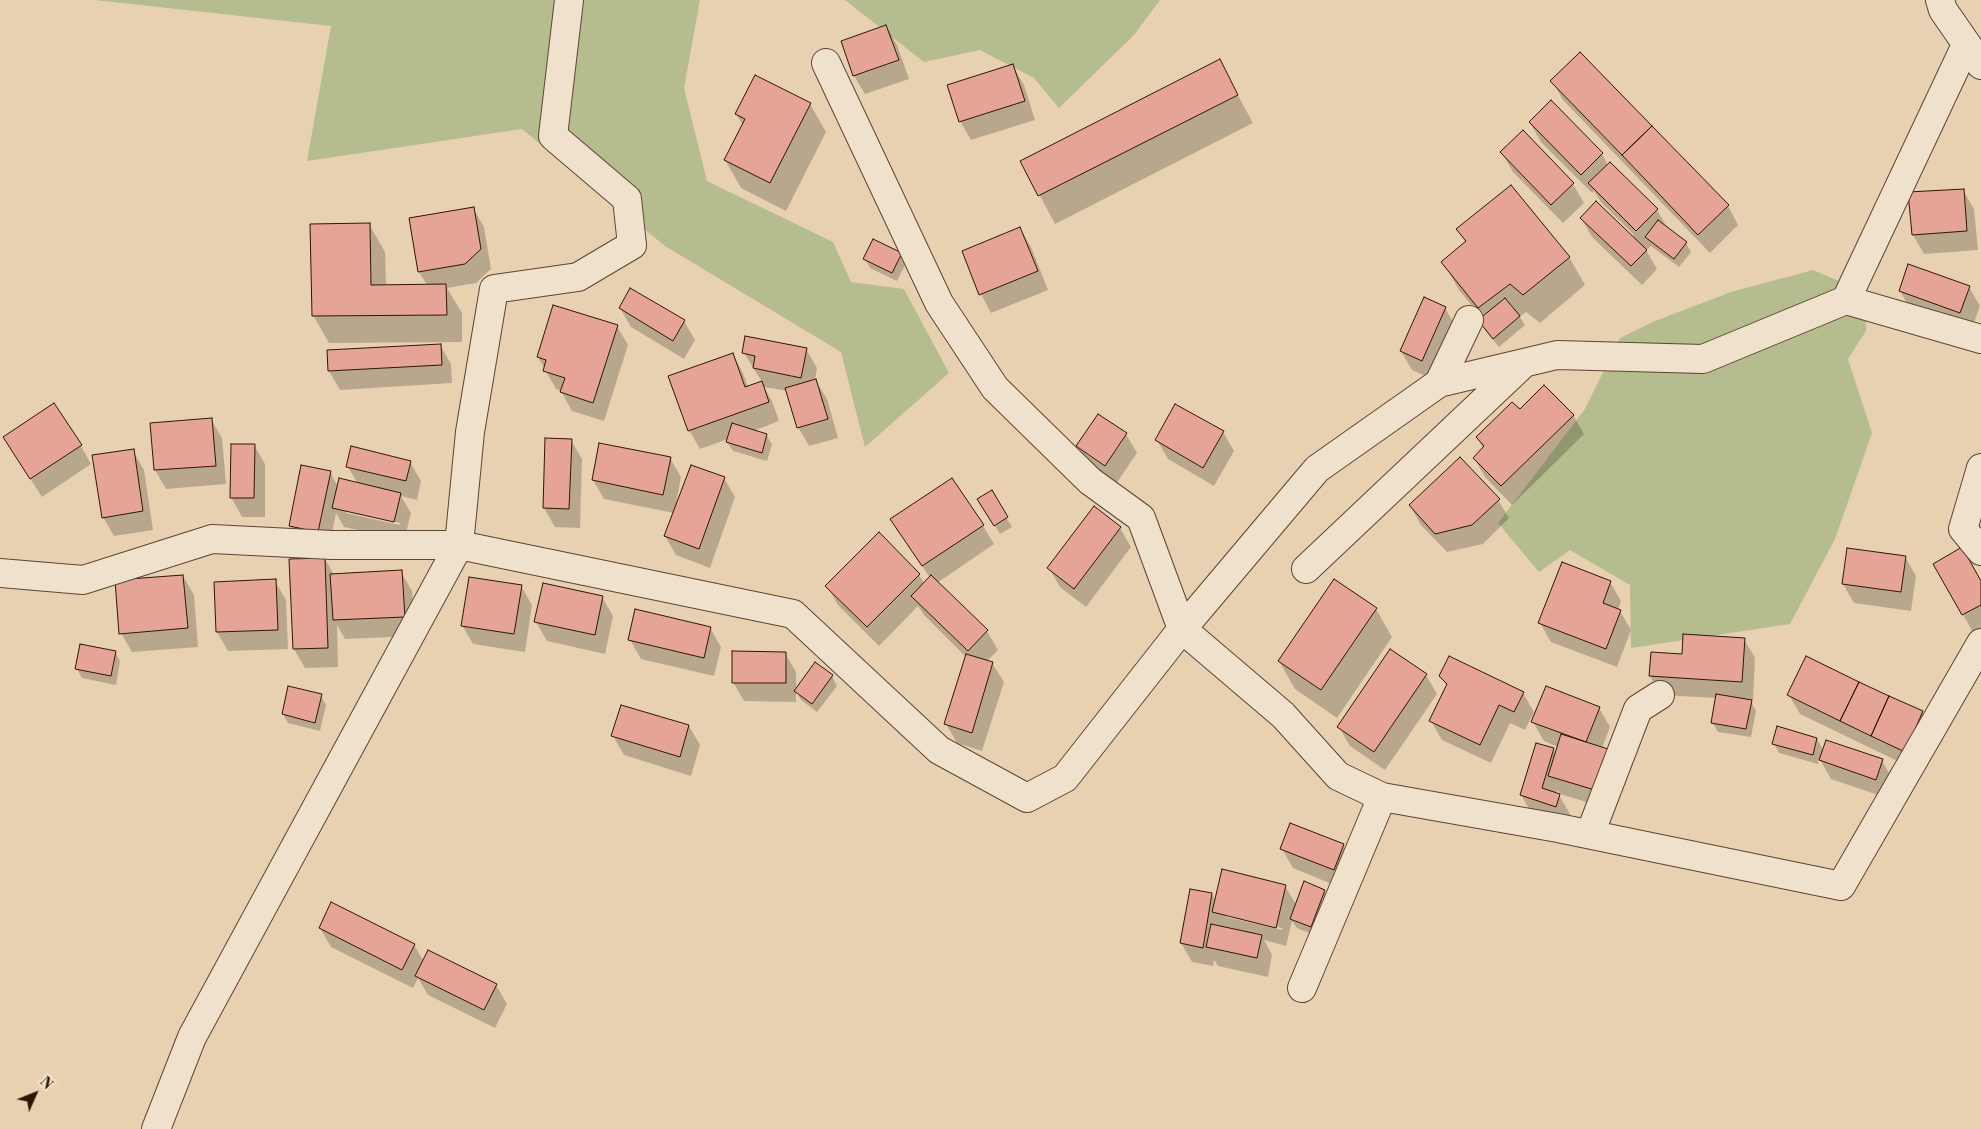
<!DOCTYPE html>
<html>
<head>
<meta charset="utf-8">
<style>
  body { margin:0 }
  #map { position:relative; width:1981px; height:1129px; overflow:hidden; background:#e8d1b1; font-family:"Libre Bodoni",serif }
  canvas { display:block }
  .north { position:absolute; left:10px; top:1069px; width:50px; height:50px; -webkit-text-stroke:4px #f0e1cc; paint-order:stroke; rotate:46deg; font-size:14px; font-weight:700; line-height:20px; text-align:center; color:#2d1606 }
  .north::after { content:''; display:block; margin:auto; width:18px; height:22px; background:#2d1606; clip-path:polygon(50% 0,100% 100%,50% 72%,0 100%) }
</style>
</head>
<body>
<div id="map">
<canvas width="1981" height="1129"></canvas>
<div class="north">N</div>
</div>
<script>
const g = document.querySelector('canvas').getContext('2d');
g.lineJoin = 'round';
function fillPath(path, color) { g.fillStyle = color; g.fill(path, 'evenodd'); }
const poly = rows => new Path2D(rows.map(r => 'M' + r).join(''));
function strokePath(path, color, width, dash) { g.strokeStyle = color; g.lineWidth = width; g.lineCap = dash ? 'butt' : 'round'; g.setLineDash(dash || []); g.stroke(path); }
const green = poly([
  [95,0,700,0,684,88,707,181,833,242,851,282,904,289,949,373,865,447,841,352,665,246,522,129,307,161,331,26],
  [845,0,1160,0,1134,35,1059,108,1034,78,980,50,924,62],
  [1813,270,1865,292,1866,331,1848,359,1872,433,1835,539,1790,624,1631,648,1630,585,1570,550,1539,572,1498,523,1585,409,1620,338,1655,321,1731,292]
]);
const shadow = poly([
  [886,26,897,45,909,79,865,94,854,76,842,42],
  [1219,61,1253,123,1055,224,1022,162],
  [1013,66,1024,85,1035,120,971,140,960,121],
  [1552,81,1728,206,1738,225,1710,253,1563,100],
  [810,104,826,132,786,211,741,188,725,160,743,125,736,114],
  [1530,123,1602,154,1608,165,1657,210,1668,229,1686,243,1691,252,1679,267,1651,246,1646,250,1657,269,1642,285,1592,237,1581,218,1632,237,1634,235,1601,202,1594,191,1592,193,1541,142],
  [1523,132,1573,184,1584,203,1563,223,1513,172,1502,153],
  [1963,190,1974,209,1978,250,1924,254,1913,235],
  [473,208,484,227,491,269,476,283,447,288,462,313,462,342,329,343,313,315,369,224,385,252,386,286,427,285,419,272,410,219],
  [1020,228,1031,247,1048,290,991,313,981,294],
  [1458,229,1569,257,1585,285,1540,323,1526,312,1520,317,1525,325,1499,347,1485,330,1479,320,1482,318,1459,290,1443,262,1466,243],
  [901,254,906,263,897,281,870,268,865,259],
  [1969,287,1980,306,1971,331,1911,310,1900,291],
  [620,308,684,321,695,340,684,359,631,327],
  [1445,308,1456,327,1433,379,1412,370,1401,351],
  [617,326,628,345,604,421,572,411,561,391,556,389,538,357],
  [440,345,451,364,452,383,340,390,329,371],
  [806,349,817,368,815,379,827,399,838,438,809,446,798,427,787,391,764,387,772,401,779,421,753,431,766,435,772,444,767,461,733,451,727,442,728,439,700,449,689,430,733,354,743,373,748,387,762,382,744,353],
  [1520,411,1573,415,1584,434,1512,505,1485,477,1474,458,1484,449,1477,438],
  [1098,415,1126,434,1137,453,1116,484,1089,465,1078,446],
  [211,419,222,438,226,484,166,489,155,470,152,424],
  [1223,432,1234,451,1214,486,1168,459,1157,440],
  [4,438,81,446,91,464,42,497],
  [571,440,582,459,580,528,555,527,544,508],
  [254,445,265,464,265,517,242,517,231,497],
  [133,451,144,470,153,530,114,536,103,517],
  [670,458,681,477,676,504,724,478,735,497,710,568,676,555,665,536,674,513,604,499,593,480],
  [410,462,421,481,417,500,401,496,411,513,404,541,344,527,336,513,329,550,301,544,290,525,330,472,338,487,358,484,348,467],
  [346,510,400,523,400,525,346,513],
  [991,492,1012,527,1000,534,984,508],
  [1498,500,1509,518,1483,544,1447,552,1421,525,1410,506],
  [1094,508,1120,528,1131,547,1086,607,1060,587,1049,568],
  [892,519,983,526,994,544,937,583,987,631,998,650,987,661,992,663,1004,682,982,751,957,743,946,724,966,657,924,615,918,606,879,646,838,605,827,586,879,534,919,575,925,584,930,578],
  [1905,557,1916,576,1911,611,1854,603,1843,584],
  [325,559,334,575,401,572,412,591,415,636,345,639,337,625,338,667,305,668,294,649],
  [1935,565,1981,583,1981,630,1974,634],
  [183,576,194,595,198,647,132,652,121,633],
  [275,581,286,600,288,649,228,651,217,632],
  [1610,582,1621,601,1618,610,1620,611,1631,630,1617,667,1551,642,1540,623],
  [521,586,532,605,525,652,473,644,462,625],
  [602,597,613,616,605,654,547,641,536,622],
  [1376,609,1392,637,1337,718,1295,689,1279,661],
  [710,628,721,647,714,676,641,659,630,640],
  [1744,639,1755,658,1753,700,1750,700,1756,711,1751,737,1718,732,1712,722,1716,698,1661,695,1650,676,1684,655],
  [115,652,120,661,116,685,82,678,77,669],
  [785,653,796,672,796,690,832,676,837,686,817,712,801,700,796,691,796,702,744,701,733,682],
  [1426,675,1437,694,1385,770,1350,746,1339,727],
  [1441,676,1523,693,1534,712,1525,730,1510,723,1491,763,1442,740,1431,721,1447,686],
  [1789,695,1922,712,1933,731,1916,770,1800,714],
  [321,696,326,705,320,731,288,723,283,714],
  [1599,708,1610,727,1602,748,1606,808,1560,794,1558,790,1556,794,1559,795,1570,814,1566,825,1532,814,1521,795,1553,749,1556,754,1558,747,1544,741,1533,722],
  [689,726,700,745,691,776,624,755,613,736],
  [1817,739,1823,750,1882,761,1893,780,1887,798,1831,779,1819,758,1818,764,1779,753,1774,744],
  [1343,845,1354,864,1344,889,1293,868,1282,849],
  [1285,886,1297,906,1324,891,1329,900,1316,936,1297,928,1292,921,1286,946,1264,940,1272,955,1268,977,1218,966,1214,960,1213,966,1192,962,1181,943,1212,894,1216,901],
  [1226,914,1282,928,1282,930,1226,917],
  [320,928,414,945,424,962,496,985,507,1004,495,1028,428,995,418,978,413,988,331,947]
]);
const building = poly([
  [886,25,899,60,853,76,841,41,886,25],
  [1580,52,1652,126,1622,155,1550,81,1580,52],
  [1220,59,1238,95,1038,196,1020,161,1220,59],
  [1013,64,1025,101,959,122,947,85,1013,64],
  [755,75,811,103,770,183,724,160,745,119,735,114,755,75],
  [1551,100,1603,153,1581,175,1529,122,1551,100],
  [1652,126,1729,205,1698,235,1622,155,1652,126],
  [1523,130,1574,183,1551,205,1500,152,1523,130],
  [1610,162,1658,209,1636,231,1588,183,1610,162],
  [1511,185,1570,257,1523,295,1510,284,1478,308,1441,262,1466,241,1456,229,1511,185],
  [1964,189,1967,231,1912,235,1908,192,1964,189],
  [1596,201,1647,250,1631,266,1580,218,1596,201],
  [474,207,481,249,465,264,418,272,409,218,474,207],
  [1658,220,1687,242,1674,259,1645,237,1658,220],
  [370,223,371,285,446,284,447,315,312,316,310,224,370,223],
  [1020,227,1038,271,979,295,962,251,1020,227],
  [873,239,902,253,892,273,863,259,873,239],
  [1908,264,1970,286,1960,313,1899,291,1908,264],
  [630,288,685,320,673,341,619,308,630,288],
  [1424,297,1446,307,1422,361,1400,351,1424,297],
  [1505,298,1520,316,1493,339,1478,320,1505,298],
  [553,305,618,325,593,403,560,392,565,378,543,371,546,360,537,357,553,305],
  [745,336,807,348,801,378,753,368,755,356,742,353,745,336],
  [441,344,442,365,328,371,327,350,441,344],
  [733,353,745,387,762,381,769,402,688,431,668,376,733,353],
  [816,379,828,419,797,428,785,388,816,379],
  [1544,385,1574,415,1501,486,1473,458,1484,446,1476,437,1512,402,1520,409,1544,385],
  [54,403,82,445,30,479,3,437,54,403],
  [1175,404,1224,431,1203,468,1155,440,1175,404],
  [1098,414,1127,433,1105,466,1076,446,1098,414],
  [212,418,216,466,154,470,150,423,212,418],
  [732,423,767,434,762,453,726,442,732,423],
  [545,438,572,439,569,509,543,508,545,438],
  [599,443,671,457,663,495,592,480,599,443],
  [231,444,255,444,254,498,230,498,231,444],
  [351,446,411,461,406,481,346,467,351,446],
  [134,449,143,511,102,518,92,455,134,449],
  [1460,457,1500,499,1472,525,1435,534,1409,505,1460,457],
  [301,465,331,471,318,532,289,526,301,465],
  [691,465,725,477,699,549,664,536,691,465],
  [339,478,401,493,394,522,332,508,339,478],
  [952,478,984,525,922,566,890,519,952,478],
  [992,490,1008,517,994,526,977,499,992,490],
  [1094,506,1121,527,1074,589,1047,568,1094,506],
  [879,532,920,574,867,627,825,586,879,532],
  [1962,547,1981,581,1981,605,1962,615,1933,564,1962,547],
  [1847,548,1906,556,1901,592,1842,584,1847,548],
  [325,558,328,648,293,649,289,559,325,558],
  [1562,562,1611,581,1603,603,1621,610,1606,649,1538,623,1562,562],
  [402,570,405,617,333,620,330,574,402,570],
  [183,575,188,628,119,634,115,580,183,575],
  [931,575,988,630,968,651,911,596,931,575],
  [469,577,522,585,514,634,461,626,469,577],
  [276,579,278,630,216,632,214,582,276,579],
  [1334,579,1377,608,1321,690,1278,661,1334,579],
  [543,583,603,596,595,635,534,622,543,583],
  [635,609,711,627,704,658,628,640,635,609],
  [1683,634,1745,638,1742,682,1649,676,1651,652,1682,654,1683,634],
  [80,644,116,651,111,676,75,669,80,644],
  [1390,649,1427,674,1374,752,1337,727,1390,649],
  [732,651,786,652,786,683,732,683,732,651],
  [966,654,993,662,972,733,944,724,966,654],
  [1449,656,1524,692,1514,712,1499,705,1480,745,1429,721,1447,684,1439,676,1449,656],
  [1806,656,1859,682,1840,721,1787,695,1806,656],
  [815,662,833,675,812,704,794,691,815,662],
  [1859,682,1889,696,1871,736,1840,721,1859,682],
  [288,686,322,694,315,723,282,714,288,686],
  [1546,686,1600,707,1586,742,1531,722,1546,686],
  [1716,694,1752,700,1746,729,1711,723,1716,694],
  [1889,696,1923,711,1905,752,1871,736,1889,696],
  [621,705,689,725,680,757,611,736,621,705],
  [1777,726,1817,738,1813,755,1772,744,1777,726],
  [1561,734,1608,749,1595,790,1548,776,1561,734],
  [1826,740,1883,759,1876,780,1819,760,1826,740],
  [1536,743,1554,748,1542,788,1560,794,1556,807,1520,795,1536,743],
  [1290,823,1344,844,1334,870,1280,849,1290,823],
  [1222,869,1286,885,1276,928,1212,912,1222,869],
  [1304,881,1325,890,1311,927,1290,919,1304,881],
  [1190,889,1212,893,1203,948,1180,943,1190,889],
  [331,902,415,944,402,970,319,928,331,902],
  [1211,924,1262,935,1257,958,1206,947,1211,924],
  [428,950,497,984,484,1010,415,976,428,950]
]);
const minor = poly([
  [1940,0,1943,10,1981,65],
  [826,63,939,303,995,388,1090,481,1141,518,1182,629,1283,715,1338,776,1382,797,1558,828,1841,886,1981,643],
  [1846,300,1981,339],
  [1439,383,1469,320],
  [1981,468,1963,529,1981,551],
  [1306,569,1523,364],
  [0,573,83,580,212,539,332,545,459,545,793,614,939,750,1027,798,1065,778,1182,629,1317,469,1439,383,1557,355,1703,359,1846,300,1966,45],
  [1590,834,1638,709,1660,695],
  [1302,988,1382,797],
  [156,1129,192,1037,459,545,470,432,494,289,578,277,632,245,627,199,553,136,569,0]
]);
fillPath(green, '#b5bc8d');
fillPath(shadow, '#0003');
fillPath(building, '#e6a496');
strokePath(building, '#2d1606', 1);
strokePath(minor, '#5c4531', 30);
strokePath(minor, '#f0e1cc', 28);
</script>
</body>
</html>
